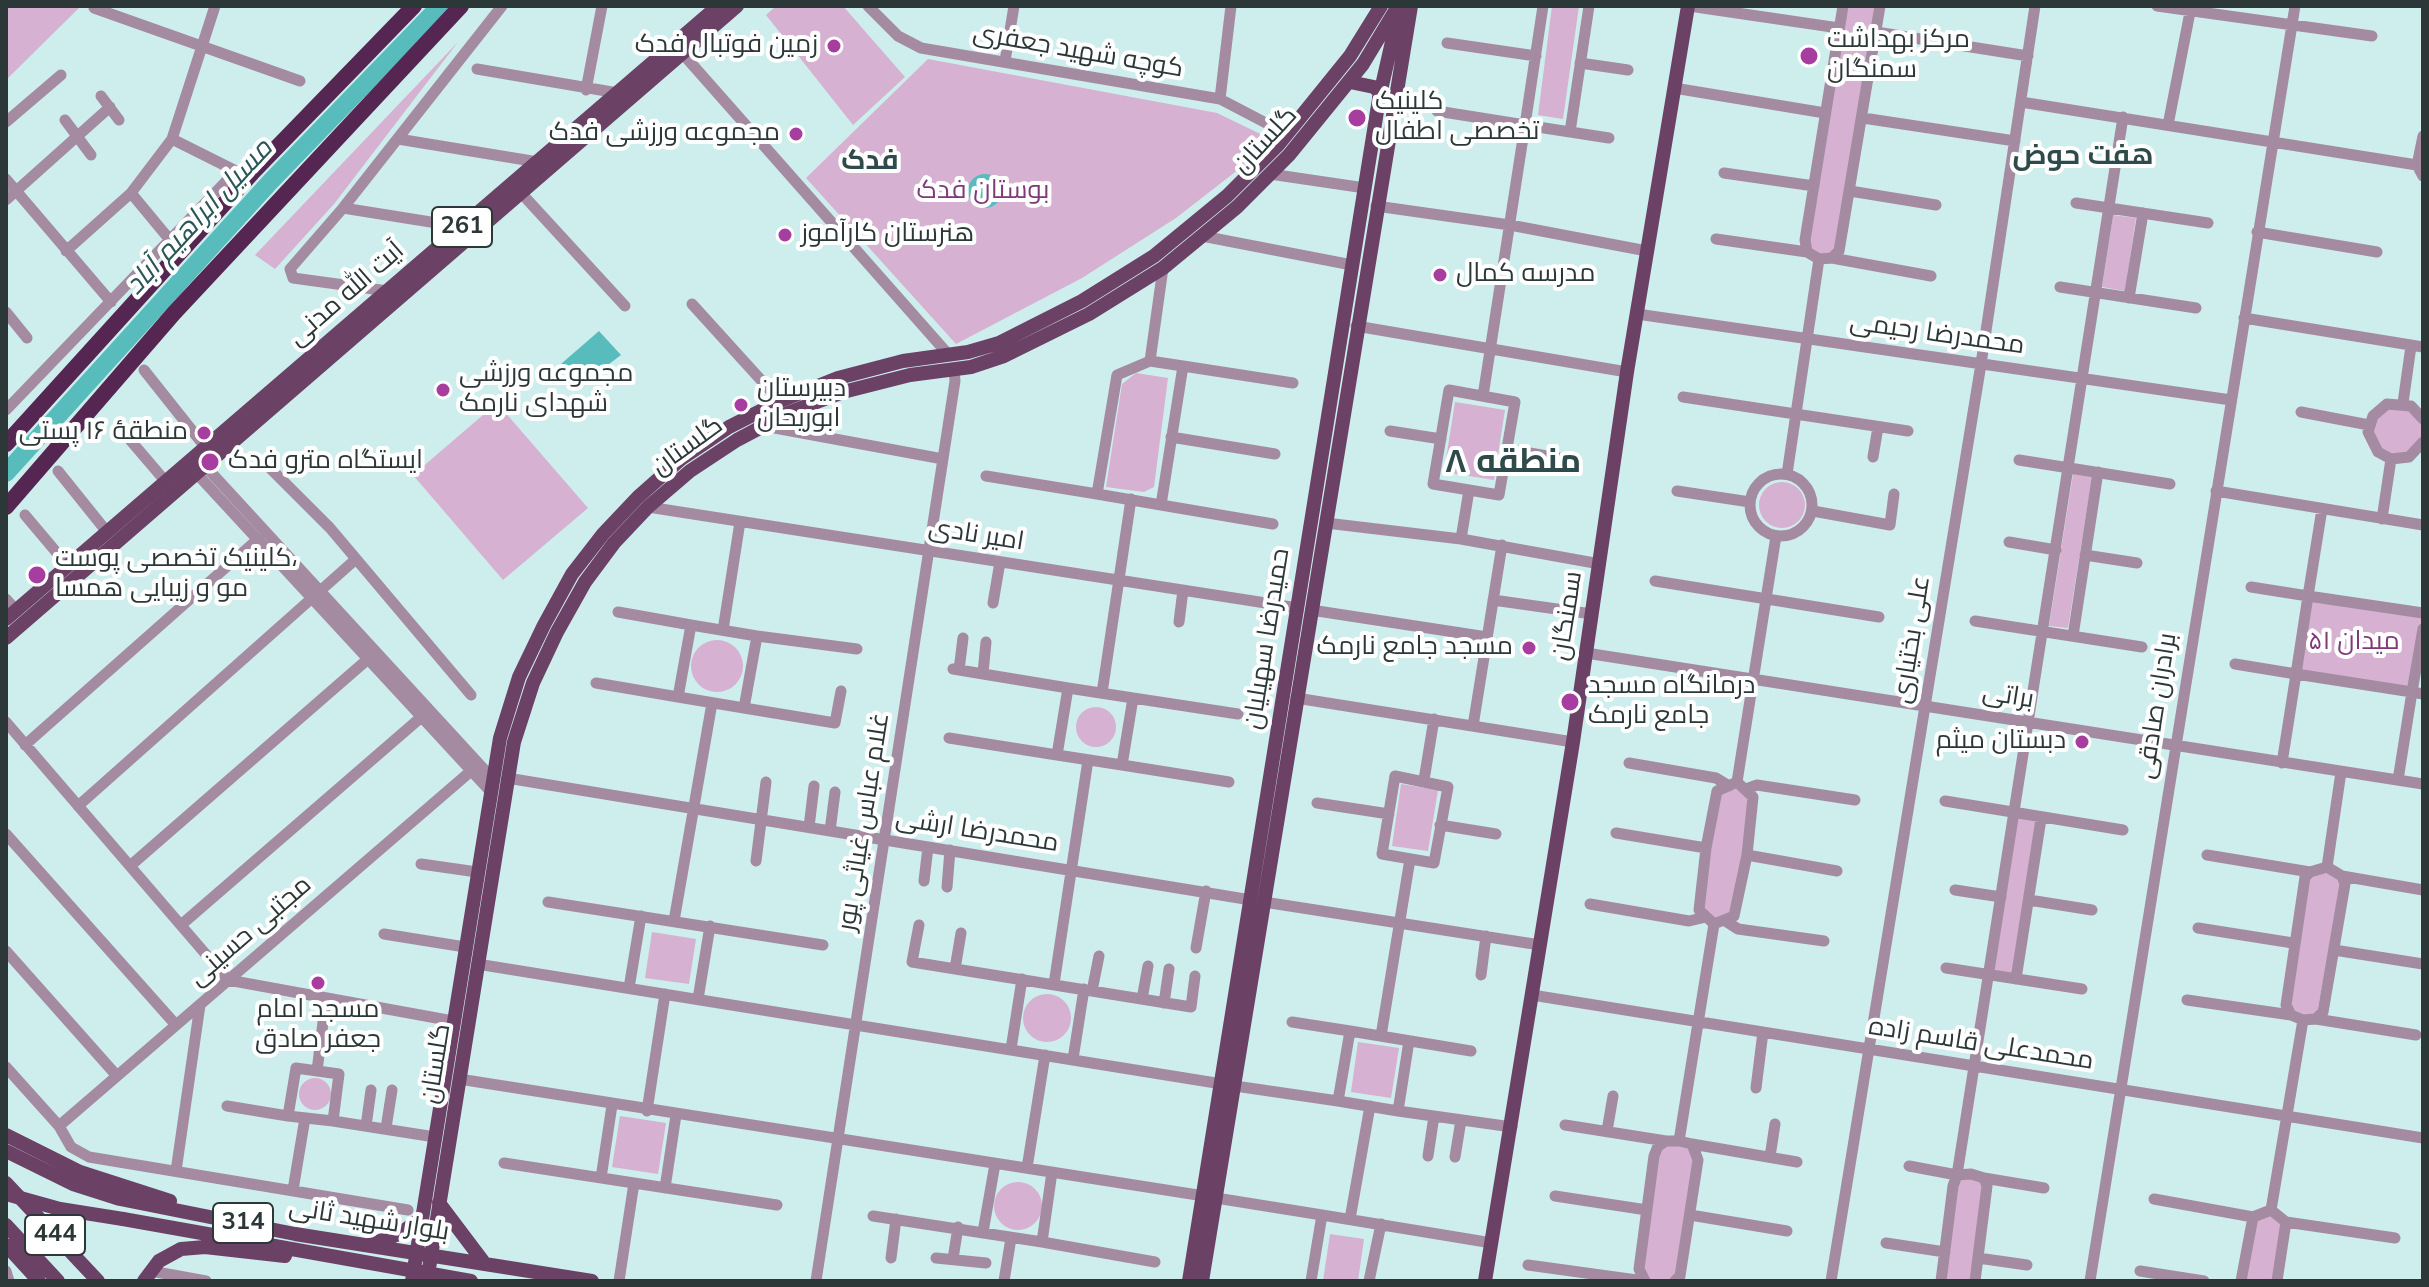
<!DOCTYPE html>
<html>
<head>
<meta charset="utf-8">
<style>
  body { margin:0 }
  #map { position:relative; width:2429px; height:1287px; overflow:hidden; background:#ceeded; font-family:"Nunito Sans",sans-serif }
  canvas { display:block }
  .frame { position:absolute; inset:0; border:8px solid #2c3838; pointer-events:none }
</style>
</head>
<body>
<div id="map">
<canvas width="2429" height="1287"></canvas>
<div class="frame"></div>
</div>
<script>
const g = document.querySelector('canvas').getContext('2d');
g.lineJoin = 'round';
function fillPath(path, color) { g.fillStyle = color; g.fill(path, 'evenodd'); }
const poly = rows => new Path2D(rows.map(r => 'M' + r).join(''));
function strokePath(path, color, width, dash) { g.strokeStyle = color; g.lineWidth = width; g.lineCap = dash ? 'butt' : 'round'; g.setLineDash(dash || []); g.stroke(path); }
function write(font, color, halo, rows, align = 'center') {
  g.font = font + ' "Nunito Sans",Cairo,sans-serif'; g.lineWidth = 8; g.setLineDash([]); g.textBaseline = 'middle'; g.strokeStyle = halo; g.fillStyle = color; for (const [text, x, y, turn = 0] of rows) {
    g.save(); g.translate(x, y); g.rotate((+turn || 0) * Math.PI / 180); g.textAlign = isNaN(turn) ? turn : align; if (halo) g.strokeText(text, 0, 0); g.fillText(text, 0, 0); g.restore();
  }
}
const green = poly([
  [6,6,81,6,6,80],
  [776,6,843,6,905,77,853,125,766,15],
  [1552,6,1579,6,1563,119,1538,115],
  [1843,6,1880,6,1839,251,1831,258,1807,252],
  [458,42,334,204,275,269,255,255],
  [928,59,1217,113,1275,141,1176,218,1082,278,956,344,806,178],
  [2113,215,2136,218,2125,291,2102,287],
  [1136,373,1168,378,1154,487,1144,492,1106,487,1122,384],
  [1455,402,1505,410,1494,480,1444,472],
  [2395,402,2423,417,2423,443,2400,460,2373,446,2373,416],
  [497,403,588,508,503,580,413,475],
  [2073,474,2092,477,2068,628,2049,626],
  '1759 505a23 23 0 1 1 46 0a23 23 0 1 1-46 0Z',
  [2308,596,2423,613,2412,692,2296,674],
  '691 666a26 26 0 1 1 52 0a26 26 0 1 1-52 0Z',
  '1076 727a20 20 0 1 1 40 0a20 20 0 1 1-40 0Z',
  [1737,782,1753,797,1734,916,1714,924,1699,910,1717,791],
  [1401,784,1438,790,1428,851,1392,846],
  [2014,814,2041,819,2016,979,1989,975],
  [2318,868,2342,876,2316,1019,2291,1015,2293,943,2305,877],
  [652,932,696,939,689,984,645,978],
  '1023 1018a24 24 0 1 1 48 0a24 24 0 1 1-48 0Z',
  [1358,1042,1399,1048,1391,1098,1351,1092],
  '299 1094a16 16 0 1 1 32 0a16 16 0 1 1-32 0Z',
  [620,1116,666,1123,658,1174,612,1167],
  [1666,1141,1697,1151,1675,1281,1645,1281,1639,1269,1654,1156],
  [1957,1175,1984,1178,1975,1281,1941,1281],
  '994 1206a24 24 0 1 1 48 0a24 24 0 1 1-48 0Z',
  [2260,1212,2281,1216,2277,1281,2241,1281,2249,1231],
  [1330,1234,1364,1239,1358,1281,1323,1281]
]);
const water = poly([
  '968 191a17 17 0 1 1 34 0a17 17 0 1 1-34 0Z',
  [599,331,621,355,579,387,561,364]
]);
const river = poly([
  [6,473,271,181,440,6]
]);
const minor = poly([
  [868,6,898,36,921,48,1220,99,1287,134],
  [1543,6,1525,125,1609,138],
  [1689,6,1839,28],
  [2157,6,2372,36],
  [94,8,300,81],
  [1876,32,2028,56],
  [1447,43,1536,56],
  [683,54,947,353],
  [1005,61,1014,6],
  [1580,63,1628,70],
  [477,69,618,93],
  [1674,88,1825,113],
  [586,90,602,6],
  [101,96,119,120],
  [1220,99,1231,6],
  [2021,102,2423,166],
  [1437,111,1525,125,1483,396],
  [1863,118,2015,141],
  [65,120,91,155],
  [6,122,61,75],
  [2168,125,2191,7],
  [1570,132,1589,6],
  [2423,136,2417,165,2423,176],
  [398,139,538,162],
  [1724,173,1814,186],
  [1270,174,1365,188],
  [6,179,111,302],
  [1850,191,1936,205],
  [131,193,170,240],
  [523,195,625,306],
  [6,200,110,107],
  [2076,203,2208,223],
  [1376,206,1510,225,1647,251],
  [343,208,462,227],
  [2257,232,2377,252],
  [1202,236,1352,265],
  [1716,239,1807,252],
  [66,251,131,193,172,139,215,6],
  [1832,258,1931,276],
  [1819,259,1832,258,1839,251,1880,6],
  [1819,259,1807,252,1805,240,1843,6],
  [2060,287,2196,308],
  [388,291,293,278,290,269,343,208,502,6],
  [2129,298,2143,213],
  [692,304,780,401],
  [6,312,27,338],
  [1637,314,2231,400],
  [2244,318,2423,347],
  [1356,326,1627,372],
  [1150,361,1183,366,1161,505,1097,494,1117,375,1150,361],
  [1150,361,1163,268],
  [1183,366,1293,383],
  [144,370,206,448],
  [1449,390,1515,402,1499,495,1433,484,1449,390],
  [1683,397,1908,431],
  [2403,403,2411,346],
  [6,410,236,171,172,139],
  [2301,412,2369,425],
  [2423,419,2411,406,2387,404,2373,416,2368,432,2378,452,2391,459,2409,457,2423,442],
  [764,426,943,459],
  [119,427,166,482],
  [1390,431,1441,439],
  [1171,437,1275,454],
  [1507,449,1564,459],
  [1873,457,1878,427],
  [2019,460,2170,484],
  [265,463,330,528,471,695],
  [207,468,492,778],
  [58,471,107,532],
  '1750 505a31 31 0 1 1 62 0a31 31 0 1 1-62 0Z',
  [1787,474,1819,259],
  [198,475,490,791],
  [986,476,1097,494],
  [1677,491,1750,502],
  [2216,491,2423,525],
  [1161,505,1273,524],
  [648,507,1298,608],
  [1813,511,1890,525,1894,494],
  [25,515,68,566],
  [2382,519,2391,459],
  [1326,523,1461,539,1600,564],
  [1461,539,1469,490],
  [2009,542,2056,550],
  [2085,555,2137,563],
  [1655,581,1879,617],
  [2251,587,2308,596,2322,509],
  [6,599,16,610],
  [1493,600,1592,614],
  [993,603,1000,562],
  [1311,610,1487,637],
  [618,612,691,625],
  [2423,613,2308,596,2296,674,2412,692,2423,629],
  [1975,621,2142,647],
  [1179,622,1183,590],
  [723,630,740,522],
  [757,636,857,649],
  [2073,636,2098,472],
  [1586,653,2423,784],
  [2235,664,2296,674,2282,763],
  [953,669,1068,688],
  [959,670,963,638],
  [983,673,986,642],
  [596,683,678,697],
  [1102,693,1131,499],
  [1133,698,1122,765,1057,755,1068,688,1133,698,1238,714],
  [1296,698,1573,742],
  [744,708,757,636,691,625,678,697,744,708,835,723,841,691],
  [6,722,228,980,453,1021],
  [1473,726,1502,545],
  [949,738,1057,755],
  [25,745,258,539],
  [1629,763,1716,778,1729,786],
  [1122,765,1229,782],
  [1395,776,1448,787,1434,863,1382,854,1395,776],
  [507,778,1251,900],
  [1424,780,1434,719],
  [2398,780,2412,692,2423,694],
  [1737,782,1753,797,1747,855,1734,916,1714,924,1699,910,1706,848,1717,791,1737,782],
  [1737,782,1776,536],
  [1746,789,1757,785,1855,800],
  [1945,801,2123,830],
  [1317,803,1389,814],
  [78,806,356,559],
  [1440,825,1496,834],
  [809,827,814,786],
  [830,831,835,792],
  [1616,833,1706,848],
  [6,834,176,1025],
  [1747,855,1837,871],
  [2207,855,2310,872],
  [756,861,766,782],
  [421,864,477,872],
  [130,866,368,659],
  [2327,867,2341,772],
  [2342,876,2423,890],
  [924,881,928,847],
  [947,887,950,850],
  [1955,890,2001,897],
  [2029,900,2092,910],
  [548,902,823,945],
  [1264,902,1540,945],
  [1590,904,1689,921,1706,917],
  [1724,920,1738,929,1824,941],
  [674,921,712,703],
  [181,925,426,713],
  [919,925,912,962,1191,1007,1195,976],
  [2198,928,2293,943],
  [384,934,465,947],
  [1196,948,1206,891],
  [2334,950,2423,964],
  [6,951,117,1076],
  [477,964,1222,1084],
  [1946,968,2082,989],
  [955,969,961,933],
  [1481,975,1486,936],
  [2016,979,2041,819],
  [1054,984,1088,760],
  [629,988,641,916],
  [1092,991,1099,956],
  [1532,995,2423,1138],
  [698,999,710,926],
  [1142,999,1148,966],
  [2187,1000,2291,1015],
  [1164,1003,1169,969],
  [2316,1019,2323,1012,2345,884,2342,876,2327,867,2310,872,2305,877,2286,1005,2291,1015,2303,1020,2316,1019,2416,1035],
  [1292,1022,1350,1031],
  [1381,1036,1410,859],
  [1409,1041,1398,1111,1338,1101,1350,1031,1471,1051],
  [1011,1049,1022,979],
  [1073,1059,1084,989],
  [6,1067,59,1126,71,1147,89,1157,408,1210],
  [296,1068,339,1074,333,1121,288,1116,296,1068],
  [317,1071,326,998],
  [459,1079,1204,1196],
  [1235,1086,1338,1101],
  [1756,1088,1763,1032],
  [227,1106,288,1116],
  [647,1111,665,994],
  [1398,1111,1512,1127],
  [333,1121,435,1137],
  [1565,1125,1666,1141],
  [59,1126,471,771],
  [366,1126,371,1090],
  [386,1128,392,1090],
  [1607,1131,1613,1096],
  [1679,1141,1714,924],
  [1692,1144,1797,1162],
  [1428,1156,1434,1116],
  [1455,1157,1461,1120],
  [1770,1157,1775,1124],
  [504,1163,777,1205],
  [1909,1166,1957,1175,2123,117],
  [1027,1168,1045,1055],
  [176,1171,200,1005],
  [601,1178,612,1105],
  [1984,1178,2044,1188],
  [665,1188,676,1115],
  [293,1190,305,1118],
  [1555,1196,1647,1210],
  [1216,1198,1322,1215],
  [2154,1199,2253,1217],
  [2271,1210,2303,1020],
  [1690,1215,1787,1231],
  [873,1216,1042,1242,1052,1172],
  [1350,1219,1370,1106],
  [2286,1222,2395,1238],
  [983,1232,995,1164],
  [1042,1242,1155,1262],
  [1886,1243,1945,1252],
  [891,1258,896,1219],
  [936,1258,986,1263],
  [1978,1258,2027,1265],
  [953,1259,958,1227],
  [1528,1265,1644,1281],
  [6,1271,9,1281],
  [151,1271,206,1281],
  [2140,1271,2204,1281],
  [619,1281,634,1183],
  [816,1281,955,381,954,370],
  [1004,1281,1011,1238],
  [1311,1281,1322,1215,1492,1243],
  [1369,1281,1381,1224],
  [1645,1281,1639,1269,1654,1156,1658,1146,1666,1141,1679,1141,1692,1144,1698,1160,1680,1276,1675,1281],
  [1831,1281,1981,364,2035,6],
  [1941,1281,1953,1186,1957,1175,1971,1174,1984,1178,1987,1186,1975,1281],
  [2090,1281,2295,6],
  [2241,1281,2253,1217,2271,1210,2286,1222,2277,1281]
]);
const major = poly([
  [1350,82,1374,87,1380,92,1379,98],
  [6,619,718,6],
  [6,638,737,6],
  [6,1135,80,1172,170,1201],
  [6,1151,73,1184,120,1199,295,1234,592,1281],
  [6,1183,98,1281],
  [439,1203,485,1264],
  [123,1219,471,1281],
  [6,1225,58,1281],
  [6,1245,39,1281],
  [369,1245,399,1234,422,1218],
  [144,1281,159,1261,181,1249,205,1247,285,1256],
  [412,1281,500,738,519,677,544,625,572,574,603,534,638,497,681,459,729,427,780,401,838,378,903,361,968,352,999,343,1082,301,1154,256,1227,196,1278,145,1350,56,1381,6],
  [427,1281,514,742,533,683,557,632,585,582,614,543,648,507,690,471,737,440,788,413,843,392,910,375,971,367,1004,356,1089,314,1163,268,1237,207,1289,155,1363,64,1398,6],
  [1189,1281,1379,99,1398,15],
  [1202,1281,1411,6],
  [1485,1281,1573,742,1627,372,1688,6]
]);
const highway = poly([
  [6,444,252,173,414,6],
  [6,507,174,313,461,6]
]);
const majorBridge = poly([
  [6,1194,60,1209,123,1219]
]);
const markers = [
  [834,46,8,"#a63d9f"],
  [1809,56,10,"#a63d9f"],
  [1357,118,10,"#a63d9f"],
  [796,134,8,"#a63d9f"],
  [785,235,8,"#a63d9f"],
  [1440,275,8,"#a63d9f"],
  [443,390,8,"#a63d9f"],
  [741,405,8,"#a63d9f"],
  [204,433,8,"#a63d9f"],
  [210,462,10,"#a63d9f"],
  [37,575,10,"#a63d9f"],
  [1529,648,8,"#a63d9f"],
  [1570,702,10,"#a63d9f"],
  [2082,742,8,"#a63d9f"],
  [318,983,8,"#a63d9f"]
];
const shields = [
  [462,227,60],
  [243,1223,60],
  [55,1235,60]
];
const shieldNames = [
  ["261",462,227],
  ["314",243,1223],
  ["444",55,1235]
];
const poiNames = [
  ["مرکز بهداشت",1827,41],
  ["سمنگان",1827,71],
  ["زمین فوتبال فدک",818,46,"right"],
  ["کلینیک",1375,103],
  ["تخصصی اطفال",1375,133],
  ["مجموعه ورزشی فدک",780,134,"right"],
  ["هنرستان کارآموز",801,235],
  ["مدرسه کمال",1456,275],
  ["مجموعه ورزشی",459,375],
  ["شهدای نارمک",459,405],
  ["دبیرستان",757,390],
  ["ابوریحان",757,420],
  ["منطقهٔ ۱۶ پستی",188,433,"right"],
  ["ایستگاه مترو فدک",228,462],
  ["کلینیک تخصصی پوست،",55,560],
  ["مو و زیبایی همسا",55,590],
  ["مسجد جامع نارمک",1513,648,"right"],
  ["درمانگاه مسجد",1588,687],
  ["جامع نارمک",1588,717],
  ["دبستان میثم",2066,742,"right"],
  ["مسجد امام",318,1011,"center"],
  ["جعفر صادق",318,1041,"center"]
];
const streetNames = [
  ["کوچه شهید جعفری",1078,52,10],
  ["گلستان",1266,141,-47],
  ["آیت الله مدنی",347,295,-41],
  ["محمدرضا رحیمی",1937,335,8],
  ["گلستان",688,447,-36],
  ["امیر نادی",976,536,9],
  ["سمنگان",1568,616,-81],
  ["حمیدرضا سهیلیان",1268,639,-81],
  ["علی بختیاری",1913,640,-81],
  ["براتی",2008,697,9],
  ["برادران صادقی",2158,706,-81],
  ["غلام عباس غیاثی ‌پور",865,822,-81],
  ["محمدرضا ارشی",977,832,9],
  ["مجتبی حسینی",251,932,-41],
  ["محمدعلی قاسم زاده",1981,1045,9],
  ["گلستان",437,1064,-81],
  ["بلوار شهید ثانی",369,1221,9]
];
const parkNames = [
  ["بوستان فدک",983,192],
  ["میدان ۵۱",2354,643]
];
const neighbourhoodNames = [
  ["هفت حوض",2083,157],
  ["فدک",870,162]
];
const waterNames = [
  ["مسیل ابراهیم آباد",200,218,-47]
];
const districtNames = [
  ["منطقه ۸",1513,464]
];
fillPath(green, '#d6b1d1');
fillPath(water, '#58bcbd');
strokePath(river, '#58bcbd', 18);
strokePath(minor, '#a48ba1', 11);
strokePath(major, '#6b4166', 14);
strokePath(highway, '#562652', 16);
strokePath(majorBridge, '#6b4166', 14);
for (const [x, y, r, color] of markers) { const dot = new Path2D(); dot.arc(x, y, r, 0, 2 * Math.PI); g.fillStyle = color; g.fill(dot); strokePath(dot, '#fff', 3); }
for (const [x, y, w] of shields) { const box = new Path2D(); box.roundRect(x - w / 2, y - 20, w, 40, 6); g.fillStyle = '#fff'; g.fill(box); strokePath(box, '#2c3838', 2); }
write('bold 24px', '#2c3838', null, shieldNames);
write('26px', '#2c3838', '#fff', poiNames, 'left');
write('26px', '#2c3838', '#fff', streetNames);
write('26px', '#7d3a77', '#fff', parkNames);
write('bold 28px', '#2f4a4a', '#fff', neighbourhoodNames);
write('italic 28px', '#295656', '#fff', waterNames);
write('bold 34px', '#2f4a4a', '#fff', districtNames);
</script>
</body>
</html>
